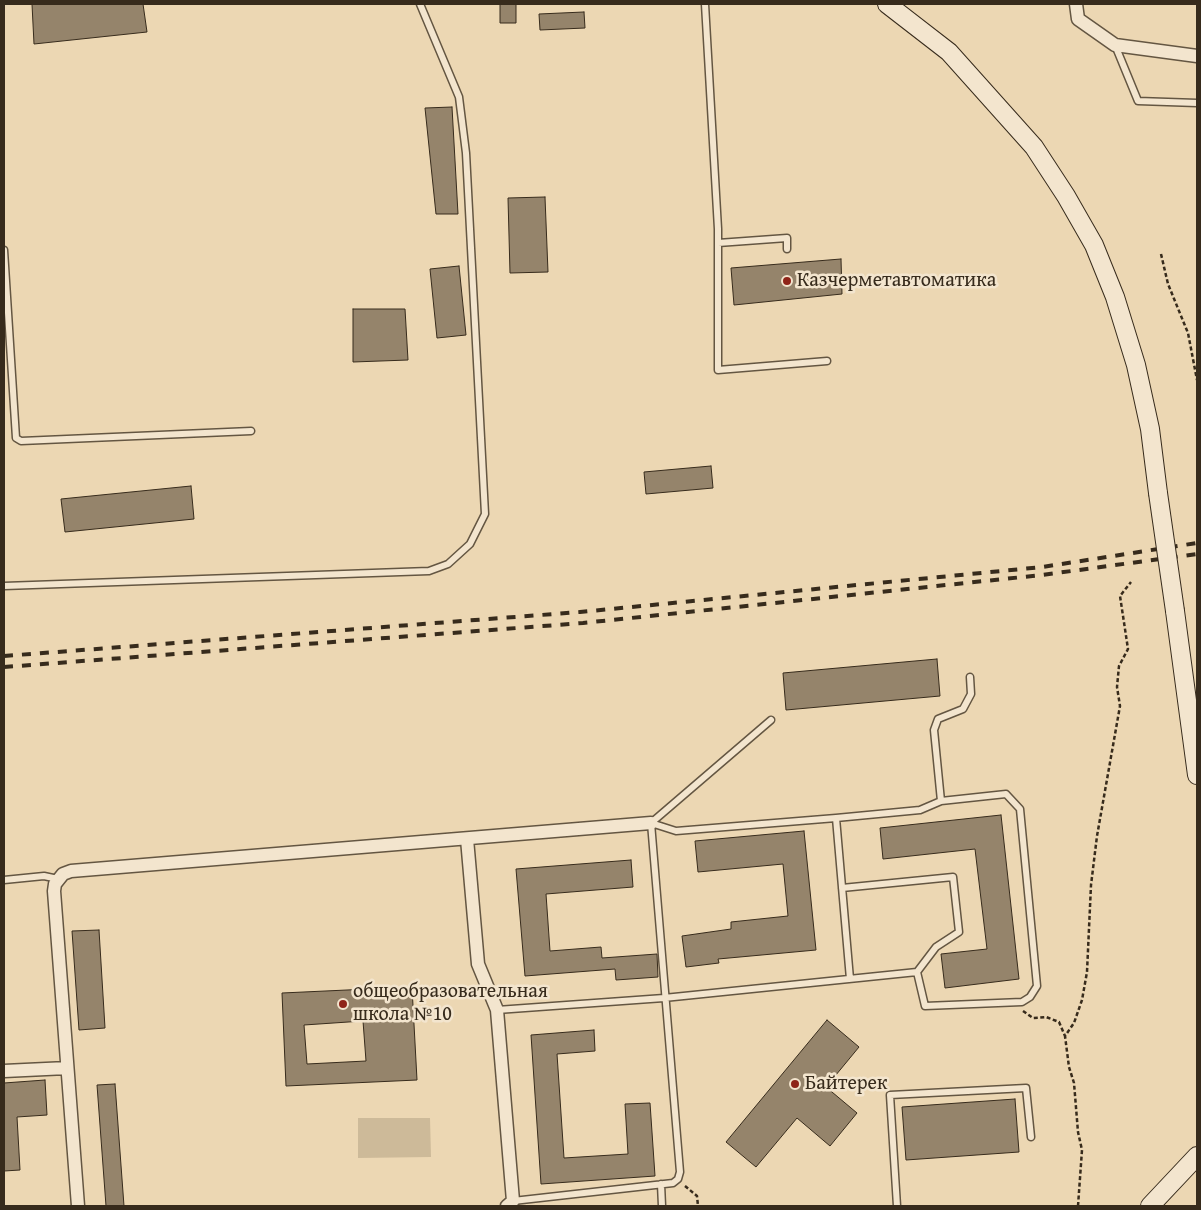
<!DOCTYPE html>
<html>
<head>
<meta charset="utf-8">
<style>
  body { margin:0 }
  #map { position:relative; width:1201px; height:1210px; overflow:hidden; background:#ecd7b3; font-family:"Gentium Book Plus",serif }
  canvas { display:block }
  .frame { position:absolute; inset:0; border:5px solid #372b1c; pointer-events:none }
</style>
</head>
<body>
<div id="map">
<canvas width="1201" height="1210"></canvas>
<div class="frame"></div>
</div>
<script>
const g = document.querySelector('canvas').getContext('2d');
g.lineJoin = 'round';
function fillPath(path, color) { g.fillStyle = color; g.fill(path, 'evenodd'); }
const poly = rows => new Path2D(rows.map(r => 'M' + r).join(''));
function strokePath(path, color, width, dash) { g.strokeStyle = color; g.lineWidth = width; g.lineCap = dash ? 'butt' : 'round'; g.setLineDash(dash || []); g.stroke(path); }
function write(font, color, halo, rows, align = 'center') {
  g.font = font + ' "Gentium Book Plus",serif'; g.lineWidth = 5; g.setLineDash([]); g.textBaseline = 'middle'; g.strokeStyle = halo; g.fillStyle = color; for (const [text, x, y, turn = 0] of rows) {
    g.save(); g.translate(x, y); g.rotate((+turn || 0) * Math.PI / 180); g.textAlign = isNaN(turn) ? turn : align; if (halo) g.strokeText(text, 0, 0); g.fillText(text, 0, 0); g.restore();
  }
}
const green = poly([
  [358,1118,430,1118,431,1157,358,1158]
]);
const building = poly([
  [32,4,143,4,147,32,34,44,32,4],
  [500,4,516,4,516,23,500,23,500,4],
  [584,12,585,28,540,30,539,14,584,12],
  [452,107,458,214,436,214,425,108,452,107],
  [545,197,548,272,510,273,508,198,545,197],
  [841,259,842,294,734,305,731,268,841,259],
  [459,266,466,335,437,338,430,269,459,266],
  [353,309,405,309,408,360,353,362,353,309],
  [711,466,713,488,646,494,644,472,711,466],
  [191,486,194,519,65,532,61,499,191,486],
  [937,659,940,696,786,710,783,673,937,659],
  [1001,815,1019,979,945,988,941,954,987,949,975,849,883,859,880,828,1001,815],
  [804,831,816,950,718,959,719,963,686,967,682,936,731,929,731,922,788,916,783,864,698,872,695,841,804,831],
  [631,860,633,887,546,894,550,951,601,947,602,958,657,954,658,977,616,980,615,969,525,976,516,869,631,860],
  [99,930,105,1028,79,1030,72,931,99,930],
  [412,987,417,1080,286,1086,282,993,412,987],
  [363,1021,366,1061,307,1064,304,1025,363,1021],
  [827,1020,859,1047,826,1087,857,1113,830,1146,797,1118,756,1167,726,1142,827,1020],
  [594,1030,595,1051,557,1054,564,1158,628,1154,625,1104,650,1103,655,1176,541,1184,531,1035,594,1030],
  [45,1080,47,1115,17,1117,20,1170,4,1171,4,1083,45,1080],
  [115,1084,124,1206,106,1206,97,1085,115,1084],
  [1015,1099,1019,1152,906,1160,902,1107,1015,1099]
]);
const path = poly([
  [1161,254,1168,284,1188,333,1197,380],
  [1023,1011,1033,1018,1046,1017,1059,1022,1065,1036],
  [685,1186,697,1196,698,1206],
  [1078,1206,1082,1150,1078,1132,1074,1083,1069,1067,1065,1036,1074,1023,1082,1000,1087,972,1091,885,1097,836,1120,706,1117,687,1119,666,1128,649,1120,596,1131,582]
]);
const lane = poly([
  [705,4,718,229,718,370,827,361],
  [1115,45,1138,101,1197,103],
  [718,243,787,238,787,249],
  [4,250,16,438,21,441,251,431],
  [4,586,429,571,448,564,470,544,485,514,466,153,459,97,420,4],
  [941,801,934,730,938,719,963,709,971,694,970,677],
  [836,818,850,979],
  [651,823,771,720],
  [4,880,44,876,58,879],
  [842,888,953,877,959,932,936,947,917,972],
  [497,1010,664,998,917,972,925,1006,1022,1002,1030,997,1037,986,1020,809,1006,794,941,801,920,810,836,818,676,831,651,823],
  [661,1184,662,1206],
  [513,1201,673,1183,678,1179,680,1172,651,823],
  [897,1206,890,1095,1026,1088,1031,1137]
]);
const street = poly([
  [1076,4,1078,19,1115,45,1197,56],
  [467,839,478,964,497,1010,513,1201,507,1206],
  [4,1071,67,1068],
  [78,1206,54,891,55,884,63,874,71,871,651,823]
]);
const secondary = poly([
  [887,4,949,52,1034,147,1066,196,1094,245,1115,297,1136,365,1150,429,1158,493],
  [1175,611,1197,775],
  [1150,1206,1197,1156]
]);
const rail = poly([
  [4,656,580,612,1042,567,1197,543],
  [4,667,583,623,1042,575,1197,554]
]);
const secondaryBridge = poly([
  [1158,493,1175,611]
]);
const markers = [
  [787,281,5,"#8f2418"],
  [343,1004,5,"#8f2418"],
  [795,1084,5,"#8f2418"]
];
const poiNames = [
  ["Казчерметавтоматика",797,281],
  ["общеобразовательная",353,992],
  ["школа №10",353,1015],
  ["Байтерек",805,1084]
];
fillPath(green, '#cdba99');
fillPath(building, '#95846b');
strokePath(building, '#372b1c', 1);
strokePath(lane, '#645642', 9);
strokePath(street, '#645642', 15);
strokePath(secondary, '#372b1c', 20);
strokePath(path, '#372b1c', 2.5, [4, 2.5]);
strokePath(lane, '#f3e5ce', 6);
strokePath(street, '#f3e5ce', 12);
strokePath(secondary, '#f3e5ce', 18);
strokePath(rail, '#372b1c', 4, [9, 9]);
strokePath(secondaryBridge, '#372b1c', 20, []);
strokePath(secondaryBridge, '#f3e5ce', 18);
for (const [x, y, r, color] of markers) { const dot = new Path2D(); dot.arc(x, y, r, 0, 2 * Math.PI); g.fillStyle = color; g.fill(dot); strokePath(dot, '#f3e5ce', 2); }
write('20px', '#372b1c', '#f3e5ce', poiNames, 'left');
</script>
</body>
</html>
